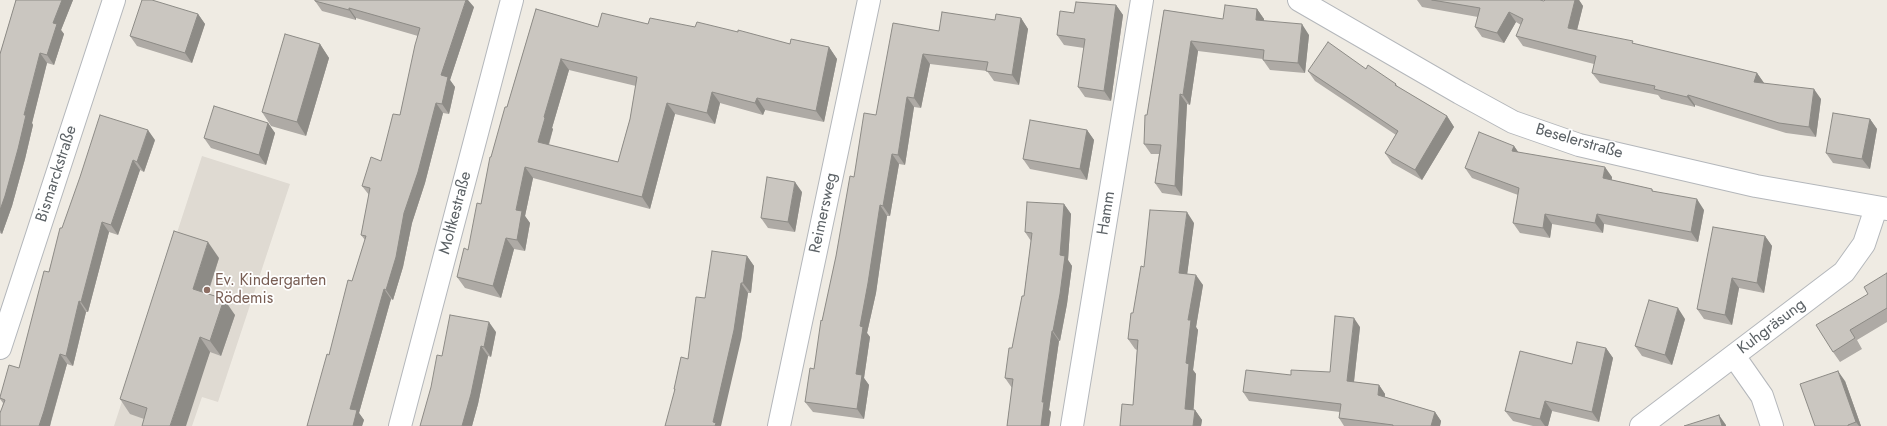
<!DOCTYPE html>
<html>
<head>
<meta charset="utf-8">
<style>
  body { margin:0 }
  canvas { display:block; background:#efebe3 }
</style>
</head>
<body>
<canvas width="1887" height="426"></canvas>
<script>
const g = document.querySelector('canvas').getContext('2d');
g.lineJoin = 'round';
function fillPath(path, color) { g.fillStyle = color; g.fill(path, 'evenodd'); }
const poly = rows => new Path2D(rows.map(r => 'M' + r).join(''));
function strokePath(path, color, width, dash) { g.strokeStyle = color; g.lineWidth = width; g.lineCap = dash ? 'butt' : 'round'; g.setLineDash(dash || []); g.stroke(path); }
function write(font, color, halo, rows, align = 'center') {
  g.font = font + ' Jost,sans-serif'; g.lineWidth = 3.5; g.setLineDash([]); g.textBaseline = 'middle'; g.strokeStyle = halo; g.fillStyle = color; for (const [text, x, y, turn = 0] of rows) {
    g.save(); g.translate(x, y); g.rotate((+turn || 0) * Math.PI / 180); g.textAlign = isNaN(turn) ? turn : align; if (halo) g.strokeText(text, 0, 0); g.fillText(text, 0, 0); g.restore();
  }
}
const education = poly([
  [202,156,290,184,218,402,202,397,192,426,114,426]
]);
const minor = poly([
  [1299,0,1460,93,1513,122,1579,145,1756,186,1887,209],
  [0,348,114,0],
  [1734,356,1762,396,1772,426],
  [400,426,512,0],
  [779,426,869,0],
  [1072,426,1142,0],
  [1641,426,1844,272,1864,244,1876,208]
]);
const wall = poly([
  [16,0,73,0,61,30,64,34,54,65,47,63,32,123,33,125,25,159,12,206,2,234,0,233,0,54],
  [1417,0,1540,0,1544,1,1545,0,1579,0,1583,6,1577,30,1757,73,1764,83,1763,83,1821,99,1816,137,1786,133,1695,105,1695,107,1661,99,1658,95,1600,83,1592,73,1594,64,1523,46,1516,36,1521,25,1516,22,1504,43,1482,37,1475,27,1478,17,1422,7],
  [315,1,474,7,450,80,455,87,449,114,443,113,425,183,412,223,403,267,393,300,391,299,359,413,364,420,362,426,307,426,365,240,361,235,369,195,362,186,381,161,400,115,418,36,356,18,356,20,322,11],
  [1116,5,1123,15,1111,101,1085,97,1078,87,1084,48,1064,45,1057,35,1074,13],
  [536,9,598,27,648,24,695,27,738,32,790,44,829,47,837,59,824,122,765,110,763,115,720,103,715,124,675,114,650,209,533,178,525,216,530,223,525,251,514,249,501,298,465,288,457,277,468,250,481,204,491,157,507,107],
  [569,70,636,86,630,119,618,162,549,145,553,129,552,128],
  [1257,9,1264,19,1264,21,1309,35,1305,73,1270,70,1263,60,1263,59,1198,51,1190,105,1187,104,1182,196,1162,193,1155,183,1159,154,1151,154,1144,144,1147,115,1164,10,1223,19],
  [198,14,205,24,192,63,137,46,130,36],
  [1021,18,1028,29,1019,85,994,81,987,71,930,64,921,108,914,107,905,165,899,164,890,216,887,216,876,293,867,333,870,337,864,378,869,385,864,419,813,412,805,402,814,369,822,321,854,177,876,115,939,31,995,20],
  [320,44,329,58,306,136,271,126,262,112],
  [1366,69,1396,84,1398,87,1447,116,1454,127,1422,180,1392,163,1385,153,1396,135,1315,81,1308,71],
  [1870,119,1877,129,1870,169,1833,163,1826,153],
  [268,123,275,133,266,165,211,148,204,138],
  [1087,130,1094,140,1087,180,1030,169,1023,159],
  [155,140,144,172,140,170,118,235,109,232,88,312,86,312,73,366,67,364,50,426,0,426,3,403,0,399,0,397,19,368,62,228],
  [1514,146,1518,152,1612,177,1612,180,1652,189,1653,191,1704,210,1698,242,1604,224,1603,233,1552,224,1550,238,1520,233,1513,223,1518,195,1472,178,1465,168],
  [802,192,795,232,768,228,761,218],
  [1064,204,1071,214,1068,260,1072,266,1067,304,1060,341,1059,341,1049,410,1051,412,1049,426,1007,426,1012,388,1005,378,1024,296,1031,241,1025,232],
  [1194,223,1187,274,1203,285,1196,327,1198,330,1193,370,1196,374,1193,410,1195,410,1202,420,1201,426,1120,426,1133,405,1137,350,1135,349,1128,339,1144,267],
  [1765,236,1772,246,1764,293,1739,288,1732,325,1704,319,1697,309],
  [747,256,754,266,751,293,748,293,741,340,675,390,674,389,688,359,705,298],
  [219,258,208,294,235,315,221,356,210,352,207,360,144,419,130,414,120,399],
  [1887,273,1887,322,1857,340,1862,349,1840,362,1833,352,1868,294],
  [1685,319,1672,365,1642,356,1635,346],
  [1360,327,1354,382,1379,385,1385,394,1385,397,1435,412,1441,421,1440,426,1344,426,1339,418,1340,412,1249,401,1243,392,1291,375,1330,372],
  [496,332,491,357,488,356,478,404,472,426,420,426,442,356],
  [1606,348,1613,358,1599,422,1552,411,1548,426,1533,426,1513,421,1505,411,1572,364],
  [1845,381,1861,426,1815,426]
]);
const shadedWall = poly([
  [62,0,73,0,61,30,64,34,54,65,47,55,53,23],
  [466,0,468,0,474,7,450,80,455,87,449,114,442,104,441,75],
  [1575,0,1579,0,1583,6,1575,38,1568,28],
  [1116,5,1123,15,1111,101,1104,91],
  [349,8,356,18,356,20,349,10],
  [1257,9,1264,19,1263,30,1256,20],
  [1509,12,1516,22,1504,43,1497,33],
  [198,14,205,24,192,63,185,53],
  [1021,18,1028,29,1019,85,1012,75],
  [1302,24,1309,35,1305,73,1298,63],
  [1191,41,1198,51,1190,105,1183,95],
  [320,44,329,58,306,136,297,122],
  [829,47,837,59,824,122,816,111],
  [40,53,47,63,32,123,33,125,25,159,12,206,2,234,0,230,0,210],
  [923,54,930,64,921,108,914,98],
  [561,59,569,70,552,128,553,129,546,153,538,142,544,117],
  [1757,73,1764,83,1761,92,1754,82],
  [1814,89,1821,99,1816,137,1809,127],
  [712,92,720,103,715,124,707,113],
  [1180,94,1187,104,1182,196,1175,186],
  [1688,95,1695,105,1695,107,1687,97],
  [907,97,914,107,905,165,898,155],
  [757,98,765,110,763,115,755,103],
  [436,103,443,113,425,183,412,223,403,267,393,300,386,290,404,213],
  [667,103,675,114,650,209,642,197],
  [1447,116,1454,127,1422,180,1415,170],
  [1870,119,1877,129,1870,169,1862,159],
  [268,123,275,133,266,165,259,155],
  [148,130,155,140,144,172,137,162],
  [1087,130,1094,140,1087,180,1080,169],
  [1514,146,1521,156,1512,151],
  [892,154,899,164,890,216,883,206],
  [133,160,140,170,118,235,111,225],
  [525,167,533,178,525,216,530,223,525,251,517,240,516,210],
  [1605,167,1612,177,1610,188,1603,178],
  [795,182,802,192,795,232,788,222],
  [1697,199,1704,210,1698,242,1691,232],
  [1064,204,1071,214,1068,260,1072,266,1067,304,1060,341,1053,331,1060,255],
  [880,205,887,216,876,293,867,333,870,337,864,378,869,385,864,419,857,409,856,374,860,326],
  [1187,212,1194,223,1186,283,1179,273],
  [1545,214,1552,224,1550,238,1543,228],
  [1597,214,1604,224,1603,233,1595,223],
  [102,222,109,232,88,312,81,302],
  [1765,236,1772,246,1764,293,1757,283],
  [506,238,514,249,501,298,493,286],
  [208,242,219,258,204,304,193,289],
  [747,256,754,266,751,293,743,283],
  [1196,275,1203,285,1196,327,1198,330,1193,370,1196,374,1193,419,1185,409,1186,363,1188,320],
  [1732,278,1739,288,1732,325,1725,315],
  [741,283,748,293,741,340,721,426,715,426,713,422],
  [384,289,391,299,359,413,364,420,362,426,353,426,350,409],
  [224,299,235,315,221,356,210,341],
  [79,301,86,312,73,366,66,356],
  [1678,308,1685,319,1672,365,1665,355],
  [1354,318,1360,327,1353,390,1347,381],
  [489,322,496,332,491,357,484,347],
  [1052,331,1059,341,1049,410,1051,412,1049,426,1041,426,1042,402],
  [200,337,210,352,186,426,170,426],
  [481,346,488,356,478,404,472,426,462,426],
  [1606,348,1613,358,1599,422,1592,412],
  [60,354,67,364,51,421,50,426,39,426],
  [1838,371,1845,381,1861,426,1859,426,1856,422],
  [1379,385,1385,394,1384,404,1378,395],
  [1545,401,1552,411,1548,426,1545,426,1540,419],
  [1195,410,1202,420,1201,426,1193,426],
  [1435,412,1441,421,1440,426,1431,426],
  [1719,415,1726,425,1726,426,1722,426]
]);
const building = poly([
  [16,0,62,0,53,23,57,24,47,55,40,53,24,115,26,115,18,149,5,196,0,210,0,54,16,0],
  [142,0,152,0,198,14,185,53,130,36,142,0],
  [315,0,466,0,441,75,448,77,442,104,436,103,418,172,404,213,396,257,386,290,384,289,350,409,357,410,353,426,307,426,327,354,329,355,348,280,352,281,366,236,361,235,370,188,362,186,371,157,381,161,393,114,400,115,415,45,420,28,349,8,349,10,315,1,315,0],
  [1432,0,1540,0,1544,1,1545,0,1575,0,1568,28,1633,41,1632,43,1757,73,1754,82,1814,89,1809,127,1779,123,1688,95,1687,97,1654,89,1655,86,1592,73,1596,56,1516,36,1523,19,1509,12,1497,33,1475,27,1480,8,1432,0],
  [1076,2,1116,5,1104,91,1078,87,1085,39,1057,35,1060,11,1074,13,1076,2],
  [1225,5,1257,9,1256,20,1302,24,1298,63,1263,60,1264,50,1191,41,1183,95,1180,94,1175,186,1155,183,1161,145,1144,144,1145,115,1147,115,1164,10,1223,19,1225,5],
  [536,9,598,27,602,13,648,24,650,18,695,27,697,22,738,32,738,30,790,44,791,39,829,47,816,111,757,98,755,103,712,92,707,113,667,103,642,197,525,167,516,210,522,211,517,240,506,238,493,286,457,277,464,248,468,250,477,203,481,204,490,157,491,157,505,107,507,107,536,9],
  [561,59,637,77,630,119,618,162,538,142,545,118,544,117,561,59],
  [942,12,995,20,996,14,1021,18,1012,75,986,71,988,62,923,54,914,98,907,97,898,155,892,154,883,206,880,205,868,283,860,326,863,327,856,374,862,375,857,409,805,402,810,368,814,369,821,320,822,321,836,256,850,176,854,177,864,113,876,115,893,23,939,31,942,12],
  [285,34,320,44,297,122,262,112,285,34],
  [1328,42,1366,69,1368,65,1396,84,1395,85,1447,116,1415,170,1385,153,1398,131,1308,71,1328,42],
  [214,106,268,123,259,155,204,138,214,106],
  [1833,113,1870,119,1862,159,1826,153,1833,113],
  [100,115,148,130,137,162,133,160,111,225,102,222,81,302,79,301,66,356,60,354,44,411,39,426,0,426,0,413,5,400,0,398,0,397,9,365,19,368,44,271,49,272,60,228,62,228,80,177,100,115],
  [1030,120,1087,130,1080,169,1023,159,1030,120],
  [1479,132,1514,146,1512,151,1605,167,1603,178,1652,189,1652,191,1697,199,1691,232,1597,214,1595,223,1545,214,1543,228,1513,223,1519,188,1465,168,1479,132],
  [767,177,795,182,788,222,761,218,767,177],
  [1027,202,1064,204,1060,255,1065,256,1060,294,1053,331,1052,331,1042,402,1044,402,1041,426,1007,426,1013,379,1005,378,1009,348,1012,348,1022,296,1024,296,1032,233,1025,232,1027,202],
  [1150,210,1187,212,1179,273,1196,275,1188,320,1191,320,1186,363,1189,364,1185,409,1195,410,1193,426,1120,426,1122,404,1133,405,1138,340,1128,339,1131,313,1133,313,1141,266,1144,267,1150,210],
  [1713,227,1765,236,1757,283,1732,278,1725,315,1697,309,1713,227],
  [174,231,208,242,193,289,224,299,210,341,200,337,170,426,142,426,147,408,120,399,174,231],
  [712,251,747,256,743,283,741,283,734,330,713,422,716,423,715,426,665,426,675,389,674,389,681,357,688,359,696,297,705,298,712,251],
  [1887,273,1887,308,1850,330,1855,338,1833,352,1816,325,1868,294,1864,287,1887,273],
  [1649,300,1678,308,1665,355,1635,346,1649,300],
  [450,315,489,322,484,347,481,346,471,394,462,426,420,426,431,387,437,355,442,356,450,315],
  [1335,316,1354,318,1347,381,1379,385,1378,395,1435,412,1431,426,1393,426,1393,425,1339,418,1341,404,1243,392,1246,370,1291,375,1291,370,1330,372,1335,316],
  [1577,342,1606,348,1592,412,1545,401,1540,419,1505,411,1520,351,1572,364,1577,342],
  [1838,371,1856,422,1848,425,1848,426,1815,426,1800,384,1838,371],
  [1719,415,1722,426,1684,426,1719,415]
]);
const markers = [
  [207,290,4,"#8d6e63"]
];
const streetNames = [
  ["Beselerstraße",1579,142,16],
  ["Bismarckstraße",57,174,-72],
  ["Moltkestraße",456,213,-75],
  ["Reimersweg",824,213,-78],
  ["Hamm",1107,213,-81],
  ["Kuhgräsung",1772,327,-37]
];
const educationNames = [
  ["Ev. Kindergarten",215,281],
  ["Rödemis",215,299]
];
fillPath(education, '#dfdad2');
strokePath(minor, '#b4b7bb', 24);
strokePath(minor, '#fff', 22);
fillPath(wall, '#aeaaa5');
fillPath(shadedWall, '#8d8b86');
fillPath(building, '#cac6c0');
strokePath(building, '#8d8b86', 1);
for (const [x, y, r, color] of markers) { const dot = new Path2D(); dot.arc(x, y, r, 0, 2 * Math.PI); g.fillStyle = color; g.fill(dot); strokePath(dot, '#fff', 1.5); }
write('16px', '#5b6165', '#fff', streetNames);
write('16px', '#785e54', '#fff', educationNames, 'left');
</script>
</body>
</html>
